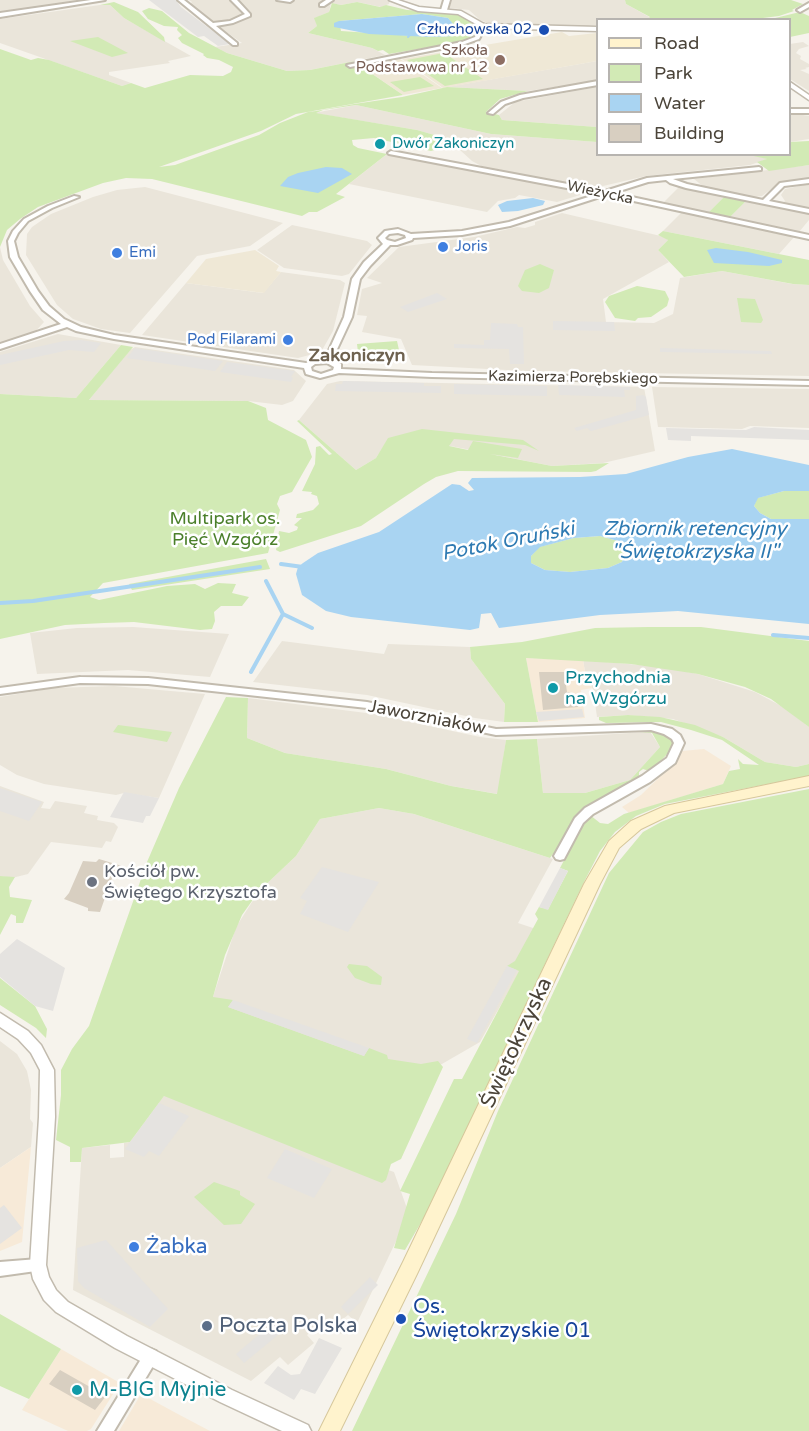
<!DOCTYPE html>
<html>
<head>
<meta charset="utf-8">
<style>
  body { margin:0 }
  #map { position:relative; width:809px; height:1431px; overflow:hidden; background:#f6f3ec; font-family:"Varela Round",sans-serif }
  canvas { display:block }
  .legend { position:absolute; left:596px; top:18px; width:195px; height:138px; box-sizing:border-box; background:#fff; border:2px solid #b7b4b0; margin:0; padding:8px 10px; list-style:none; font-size:18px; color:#4b4439 }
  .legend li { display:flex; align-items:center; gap:12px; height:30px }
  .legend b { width:30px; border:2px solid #b7b4b0 }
</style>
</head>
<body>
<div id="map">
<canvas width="809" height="1431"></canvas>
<ul class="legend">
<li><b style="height:8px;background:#fff3cd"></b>Road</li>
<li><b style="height:16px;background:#d2eab5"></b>Park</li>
<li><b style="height:16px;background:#a9d4f2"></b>Water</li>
<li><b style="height:16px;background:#d8cfc1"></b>Building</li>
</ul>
</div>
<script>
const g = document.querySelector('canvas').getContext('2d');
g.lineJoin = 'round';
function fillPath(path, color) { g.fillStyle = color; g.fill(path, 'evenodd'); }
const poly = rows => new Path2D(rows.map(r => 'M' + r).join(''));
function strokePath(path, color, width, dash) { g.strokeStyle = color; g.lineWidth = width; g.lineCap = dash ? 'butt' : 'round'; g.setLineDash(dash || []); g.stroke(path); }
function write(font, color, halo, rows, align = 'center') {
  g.font = font + ' "Varela Round",sans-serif'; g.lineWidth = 5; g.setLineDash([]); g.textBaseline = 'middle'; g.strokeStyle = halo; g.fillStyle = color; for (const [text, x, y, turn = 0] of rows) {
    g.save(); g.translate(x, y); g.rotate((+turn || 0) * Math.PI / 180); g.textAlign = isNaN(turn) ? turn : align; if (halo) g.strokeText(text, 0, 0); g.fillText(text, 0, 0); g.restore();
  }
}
const residential = poly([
  [0,0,80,0,0,12],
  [189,0,386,0,390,1,389,4,381,7,357,2,341,5,331,3,329,12,315,18,317,26,308,33,372,48,385,55,310,70,287,71,227,53,215,47,242,43,219,27,220,25,217,23,205,17,190,4,192,2],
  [452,0,625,0,626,4,651,18,598,20,597,25,588,26,488,23,480,20,469,10,449,8],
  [100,5,110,5,124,18,191,56,168,61,170,63,109,72,109,75,131,83,122,86,0,43,0,19],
  [803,42,809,46,799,49,796,53,801,56,800,59,809,64,809,67,805,68,807,69,800,70,809,74,809,91,790,79,790,44],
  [597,61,597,81,528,91,447,87],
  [597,87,597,127,502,120,499,115,515,102],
  [356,105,491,134,597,142,598,154,749,154,768,159,750,165,646,176,603,186,586,188,487,169,472,161,448,139,417,130,314,113],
  [790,113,809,116,809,139,790,142],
  [387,154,578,189,580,195,557,202,519,195,515,198,498,201,487,212,349,184],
  [809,165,809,179,779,183,762,196,753,197,704,187,694,179],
  [809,184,809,209,783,203,785,201,781,195,785,189],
  [145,187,283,223,250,246,197,256,130,333,101,329,73,319,57,305,26,255,27,234,32,227,51,214,93,197,117,190],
  [679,187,724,197,708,213,663,203],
  [746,201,809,214,809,220,799,232,730,217],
  [682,212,795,236,779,254,663,231],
  [562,213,665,237,668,240,658,250,669,262,603,299,606,322,654,323,673,314,680,278,722,271,792,284,809,285,809,376,526,371,412,365,401,339,362,332,367,316,357,315,362,289,382,283,367,278,399,247,474,237,517,227,525,228,535,225,535,222],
  [292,225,367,241,372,245,349,274,342,276,284,268,257,250],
  [0,247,3,260,30,306,44,322,33,334,0,344],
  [281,272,340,280,345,283,333,331,321,352,298,358,142,335,186,283,263,293],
  [58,334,121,345,76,398,0,394,0,352],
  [135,347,294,370,306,381,293,401,282,405,248,401,89,400,130,350],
  [340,381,644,387,655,451,603,463,552,466,425,441,389,438,376,458,356,470,299,420,327,384],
  [652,387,809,389,809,428,750,426,742,429,658,427],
  [133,627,229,634,210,677,128,670,37,674,30,633,77,628],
  [282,641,384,654,388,644,470,647,471,659,505,704,504,722,475,718,367,695,253,682],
  [583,660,662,667,698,674,755,692,785,708,809,727,809,764,796,767,765,762,723,737,673,719,628,715,597,717,593,689,586,678],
  [114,686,205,694,159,798,124,793,116,795,44,784,17,775,0,765,0,697,53,688],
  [248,698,374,714,480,737,506,740,498,794,451,786,386,769,285,753,247,738],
  [645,732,651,733,660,747,630,780,585,793,543,793,537,739],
  [0,786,44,802,41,808,50,809,55,801,87,806,84,813,98,816,97,820,114,823,118,827,111,842,106,841,102,848,51,842,28,874,12,878,0,876],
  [379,808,414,814,553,859,518,923,539,930,520,971,480,1042,435,1068,350,1054,209,1009,236,927,259,891,296,856,320,819],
  [0,1041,17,1054,27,1071,31,1090,30,1119,33,1123,31,1147,0,1168],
  [166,1093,394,1172,409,1214,357,1323,348,1315,334,1326,343,1334,314,1329,307,1335,314,1343,288,1365,280,1357,251,1381,73,1290,82,1148,110,1145,110,1158,124,1157,124,1143,130,1142]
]);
const commercial = poly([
  [526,658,583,660,586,678,592,688,581,690,585,718,538,722],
  [704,749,731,766,723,784,629,813,622,807,641,795,676,761,682,751],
  [31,1147,22,1242,0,1251,0,1168],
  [61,1349,120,1383,91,1429,87,1431,68,1431,22,1410],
  [141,1394,176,1413,210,1431,119,1431]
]);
const education = poly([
  [562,32,569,36,597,33,597,61,443,88,402,59],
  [400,59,442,88,403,95,361,66],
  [255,250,279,266,276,271,281,272,264,293,186,283,206,259]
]);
const green = poly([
  [625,0,791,0,803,4,792,10,794,11,779,16,755,19,647,20,650,17,626,4],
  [114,2,138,12,164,37,165,42,124,18,110,5,100,5],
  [357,2,380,7,386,5,407,10,456,13,463,15,479,30,471,38,460,42,389,54,383,50,378,51,372,48,308,33,317,26,314,18,329,12,332,3,341,5],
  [422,14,448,18,456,28,454,36,430,37,341,31,339,21],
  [149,8,162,11,189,33,227,53,287,71,310,70,355,61,346,64,349,66,387,60,362,67,403,95,296,114,261,131,159,167,175,165,259,135,280,123,308,112,316,111,354,104,402,97,447,87,528,91,500,99,486,112,499,115,502,120,597,127,597,142,491,134,356,105,323,110,316,113,417,130,445,138,450,143,448,146,431,151,374,138,352,140,353,145,358,148,387,154,336,194,345,197,317,212,309,212,302,216,152,179,126,178,103,183,38,207,20,219,7,230,0,247,0,49,31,60,38,58,49,60,122,86,131,83,145,88,190,75,223,76,231,72,233,67,219,60,207,58,203,55,204,54,182,43,178,38,182,35,177,30,178,27,164,26,148,19,142,11],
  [800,12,809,16,809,33,790,37,790,20,771,19],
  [98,37,128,53,112,57,70,41],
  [444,53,483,79,445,86,407,60],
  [420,77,434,86,404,92,390,82],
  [809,141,809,165,769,171,757,162,767,159,749,155,790,154,790,142],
  [724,197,746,201,730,217,708,213],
  [663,231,809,260,809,285,793,284,722,271,684,277,658,250,668,240,658,235],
  [540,264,554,270,549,288,539,293,522,291,518,286,525,270],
  [637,286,665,291,669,299,667,306,651,317,638,318,635,321,615,318,605,302,609,296],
  [737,298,755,299,763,320,761,323,741,322],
  [397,341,399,350,358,352,357,344],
  [121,345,133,347,89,400,248,401,266,408,268,420,306,440,312,457,292,492,280,496,277,504,280,510,268,553,103,583,90,597,99,600,167,586,195,584,205,589,218,583,236,584,232,593,249,597,242,606,221,606,214,612,215,621,212,629,200,630,134,622,104,623,65,625,0,639,0,394,76,398],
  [299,420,356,470,376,458,388,438,422,429,523,440,539,451,525,445,454,439,449,446,468,450,473,441,522,449,518,458,490,454,552,466,609,463,596,471,591,472,458,471,436,477,424,484,361,526,280,552,276,550,279,531,289,533,297,530,298,527,294,525,302,518,296,518,297,514,313,510,319,504,317,496,311,494,312,492,302,491,315,464,316,447,320,446,329,455,332,454,297,421],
  [784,491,809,491,809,519,771,519,760,513,754,506,757,498],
  [600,536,618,541,626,551,622,562,608,568,570,572,545,570,531,563,531,556,539,547,574,538],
  [266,559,270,569,132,590,129,584],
  [648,627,701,627,809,641,809,727,771,699,745,687,698,674,631,664,526,658,538,722,504,722,505,704,471,659,470,647,522,642,595,628],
  [226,697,248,698,247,738,285,753,386,769,451,786,497,794,506,740,537,739,543,793,585,793,630,780,660,747,652,733,640,732,643,730,663,733,674,742,672,749,653,769,649,771,643,769,639,772,639,778,585,807,566,833,557,854,553,854,550,858,414,814,379,808,320,819,296,856,259,891,242,915,225,955,213,997,233,1000,228,1007,364,1056,369,1048,387,1055,388,1059,421,1064,438,1061,443,1067,401,1159,391,1164,386,1180,382,1183,164,1096,130,1142,82,1148,81,1162,70,1162,70,1147,56,1140,61,1095,61,1070,72,1049,89,1026,147,862,179,788],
  [628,715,660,717,695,725,723,737,765,762,796,767,809,764,809,776,665,804,636,816,615,832,600,851,585,880,426,1214,405,1250,394,1248,410,1194,400,1191,454,1079,462,1079,519,971,507,966,515,961,538,919,535,914,539,907,548,909,568,871,560,868,584,822,590,815,600,823,608,824,624,814,723,784,729,771,740,769,738,759,743,764,759,765,722,740,691,730,661,722,606,723,599,720,599,717],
  [118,725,172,732,167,742,113,732],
  [809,789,809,1431,352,1431,456,1214,498,1111,609,873,643,832,661,822,681,814],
  [0,876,15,877,9,887,10,897,32,900,23,923,16,923,16,916,11,914,0,935],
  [349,964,367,966,382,977,381,985,371,984,355,978,347,967],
  [0,978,35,1006,47,1029,46,1038,36,1028,0,1005],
  [214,1182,240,1191,240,1195,255,1204,241,1224,224,1225,194,1197],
  [0,1314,61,1349,29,1399,0,1386]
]);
const parking = poly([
  [149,0,176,0,181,7,230,44,218,46,204,36,198,37],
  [437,293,447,299,408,312,400,307],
  [553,321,614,322,615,331,553,330],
  [491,323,517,324,518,327,523,327,524,364,510,364,509,349,454,348,454,344,484,345,484,340,490,340],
  [81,340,101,343,94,352,69,350,0,365,0,355,64,341],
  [135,348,223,361,215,371,127,358],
  [660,348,771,351,772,354,660,352],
  [227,362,295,371,291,377,293,378,291,382,220,372],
  [343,381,424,383,424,386,441,386,441,393,335,391,336,384,342,384],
  [454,384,547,386,547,396,454,394],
  [558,385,630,387,630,390,624,390,625,397,559,395],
  [643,395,646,397,649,415,591,431,587,428,577,431,574,428,636,410,636,396],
  [754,427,809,430,809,440,691,436,691,441,668,440,666,428,746,430],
  [582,709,584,717,539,721,536,712],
  [0,788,42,802,29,821,0,811],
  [124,792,159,798,150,816,146,816,143,823,110,817],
  [322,867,379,882,348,932,300,914,307,901,300,898],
  [560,868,568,871,548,910,539,907],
  [17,939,65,968,53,1011,35,1006,0,977,0,954],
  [507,966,517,970,477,1043,467,1039],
  [233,1000,369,1048,364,1056,228,1007],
  [159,1103,189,1116,159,1156,149,1151,144,1157,125,1149],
  [285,1149,332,1169,314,1198,267,1178],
  [4,1205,22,1228,0,1244,0,1208],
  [106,1240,168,1309,150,1327,84,1288,78,1281,77,1248],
  [370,1277,378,1285,348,1314,341,1307],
  [275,1321,284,1330,244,1363,236,1354],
  [319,1338,342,1348,315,1394,301,1389,294,1400,264,1383,278,1366,291,1375,300,1374]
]);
const water = poly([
  [422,14,448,18,461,33,454,36,430,37,369,34,334,27,334,23,339,21],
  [326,167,342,168,352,174,318,193,280,186,288,177,298,173],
  [533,198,545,201,543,205,518,211,502,212,498,205,507,201],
  [716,248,748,252,782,260,782,263,769,266,714,263,707,250],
  [732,449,809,465,809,491,784,491,758,498,754,506,760,513,771,519,809,519,809,624,678,611,600,615,499,628,491,613,481,614,479,628,470,630,351,617,326,611,302,595,296,574,298,567,303,563,318,553,379,532,452,484,460,485,469,491,474,490,468,483,472,478,580,477,626,474,688,457],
  [600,536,618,541,626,551,622,562,608,568,570,572,545,570,531,563,531,556,540,547,574,538]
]);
const streamFar1 = poly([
  [408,37,410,35]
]);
const stream = poly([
  [281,564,303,567],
  [266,581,283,614,312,628],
  [0,603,33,601,260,567],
  [773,635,809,638],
  [251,672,283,614]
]);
const building = poly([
  [539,672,564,672,567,692,571,693,571,696,576,696,578,707,543,710],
  [99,859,122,866,112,878,100,912,88,911,88,908,64,899,69,893,83,861,96,862],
  [60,1370,106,1396,95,1410,49,1384]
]);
const minor = poly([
  [91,0,105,0,0,17,0,13,91,0],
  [178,0,184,0,213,23,230,21,245,14,231,0,237,0,250,14,250,16,233,23,216,26,237,43,237,45,233,45,178,0],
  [277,0,293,0,290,2,277,0],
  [326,0,333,0,324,6,320,6,320,4,326,0],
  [444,0,450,0,447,10,444,12,441,10,444,0],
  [809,3,809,7,800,12,797,10,809,3],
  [483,24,486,26,479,39,465,44,350,67,347,65,462,42,475,37,480,26,483,24],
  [598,81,598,85,523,98,505,104,493,114,488,113,501,102,520,95,598,81],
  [790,109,809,109,809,113,790,113,790,109],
  [391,151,605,191,647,178,759,167,761,168,761,170,673,179,687,184,763,200,780,183,809,179,809,183,784,186,769,201,809,209,809,213,686,188,670,183,666,180,648,182,613,193,809,235,809,239,606,195,510,226,462,235,413,238,412,240,397,245,390,245,370,266,360,279,352,317,332,360,341,364,341,369,432,373,809,381,809,385,432,377,339,373,320,378,306,374,304,368,114,339,76,331,67,327,0,349,0,344,61,324,43,310,30,291,10,257,8,241,13,231,24,219,48,206,74,196,79,197,52,208,28,221,18,233,14,241,18,257,38,291,49,306,64,319,81,327,114,335,306,363,313,360,325,359,344,317,352,279,364,262,383,244,378,238,385,231,398,229,411,234,462,231,509,222,598,194,389,154,388,153,391,151],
  [398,233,405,235,406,238,395,242,387,240,385,238,389,234,398,233],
  [327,363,334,367,333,370,321,374,312,371,311,367,315,364,327,363],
  [80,677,148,678,367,702,496,729,651,724,672,729,680,735,684,743,675,763,650,782,593,814,583,823,564,859,560,860,556,859,554,856,575,818,585,808,642,776,667,758,674,743,672,739,664,734,651,730,496,735,367,708,148,684,80,683,0,694,0,688,80,677],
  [38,1259,43,1260,45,1265,43,1270,0,1276,0,1262,38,1259],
  [151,1349,156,1351,159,1356,114,1431,97,1431,146,1351,151,1349]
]);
const tertiary = poly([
  [389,0,398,0,419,7,461,11,484,24,598,27,598,31,483,28,458,14,418,11,389,0],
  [790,82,809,95,809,100,790,87,790,82],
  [0,1013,28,1031,41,1045,54,1070,55,1117,46,1265,49,1277,56,1290,68,1302,127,1336,232,1390,308,1425,311,1431,282,1431,220,1402,115,1348,56,1312,44,1300,33,1279,30,1265,39,1117,40,1070,31,1053,18,1039,0,1027,0,1013]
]);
const secondary = poly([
  [809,776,809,786,674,813,641,829,619,848,600,884,417,1274,340,1431,319,1431,403,1262,584,884,609,841,631,821,665,806,809,776]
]);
const markers = [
  [544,30,6,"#1a4fb4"],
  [500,60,6,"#8d6e63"],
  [380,144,6,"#0f9aa8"],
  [443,247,6,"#3f7fe0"],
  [117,253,6,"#3f7fe0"],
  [288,340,6,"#3f7fe0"],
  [553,688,6,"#0f9aa8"],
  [92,882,6,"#6b7280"],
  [134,1247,6,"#3f7fe0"],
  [401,1319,6,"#1a4fb4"],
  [207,1326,6,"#5c6f8a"],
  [77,1390,6,"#0f9aa8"]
];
const farTransitnames = [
  ["Człuchowska 02",532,30]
];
const farEducationnames = [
  ["Szkoła",488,51],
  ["Podstawowa nr 12",488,68]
];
const farCulturenames = [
  ["Dwór Zakoniczyn",392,144]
];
const farStreetnames = [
  ["Wieżycka",600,193,12],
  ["Kazimierza Porębskiego",573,378,1]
];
const farShopnames = [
  ["Joris",455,247],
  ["Emi",129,253],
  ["Pod Filarami",276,340,"right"]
];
const farQuarternames = [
  ["Zakoniczyn",357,356]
];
const parkNames = [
  ["Multipark os.",225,519],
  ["Pięć Wzgórz",225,540]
];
const cultureNames = [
  ["Przychodnia",565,678],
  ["na Wzgórzu",565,699]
];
const streetNames = [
  ["Jaworzniaków",427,718,11]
];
const worshipNames = [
  ["Kościół pw.",104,872],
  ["Świętego Krzysztofa",104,893]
];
const waterNames = [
  ["Zbiornik retencyjny",695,530],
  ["\"Świętokrzyska II\"",695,553],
  ["Potok Oruński",508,542,-11]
];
const nearStreetnames = [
  ["Świętokrzyska",517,1043,-65]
];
const nearShopnames = [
  ["Żabka",146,1247]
];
const nearTransitnames = [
  ["Os.",413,1307],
  ["Świętokrzyskie 01",413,1331]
];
const nearServicenames = [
  ["Poczta Polska",219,1326]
];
const nearCulturenames = [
  ["M-BIG Myjnie",89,1390]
];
fillPath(residential, '#eae5da');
fillPath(commercial, '#f7ead8');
fillPath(education, '#efe8d6');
fillPath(green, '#d2eab5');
fillPath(parking, '#e5e3e0');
fillPath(water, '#a9d4f2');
strokePath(streamFar1, '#a9d4f2', 2);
strokePath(stream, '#a9d4f2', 4);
fillPath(building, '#d8cfc1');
strokePath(minor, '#c2bbae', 4);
strokePath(tertiary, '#c2bbae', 3);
strokePath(secondary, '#d6c79b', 2);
fillPath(minor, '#fff');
fillPath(tertiary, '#fff');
fillPath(secondary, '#fff3cd');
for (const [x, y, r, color] of markers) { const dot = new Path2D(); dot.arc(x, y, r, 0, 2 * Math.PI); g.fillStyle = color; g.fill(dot); strokePath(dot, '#fff', 2); }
write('15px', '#164399', '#fff', farTransitnames, 'right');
write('15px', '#785e54', '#fff', farEducationnames, 'right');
write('15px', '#0d838f', '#fff', farCulturenames, 'left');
write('15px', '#4b4439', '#fff', farStreetnames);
write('15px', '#366cbe', '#fff', farShopnames, 'left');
write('bold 18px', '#6e6250', '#fff', farQuarternames);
write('18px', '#4a7f2a', '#fff', parkNames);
write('18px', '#0d838f', '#fff', cultureNames, 'left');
write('18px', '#4b4439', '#fff', streetNames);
write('18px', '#5b616d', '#fff', worshipNames, 'left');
write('italic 20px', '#2e7ab2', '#fff', waterNames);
write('21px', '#4b4439', '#fff', nearStreetnames);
write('21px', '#366cbe', '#fff', nearShopnames, 'left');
write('21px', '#164399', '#fff', nearTransitnames, 'left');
write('21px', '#4e5e75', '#fff', nearServicenames, 'left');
write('21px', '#0d838f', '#fff', nearCulturenames, 'left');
</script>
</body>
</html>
